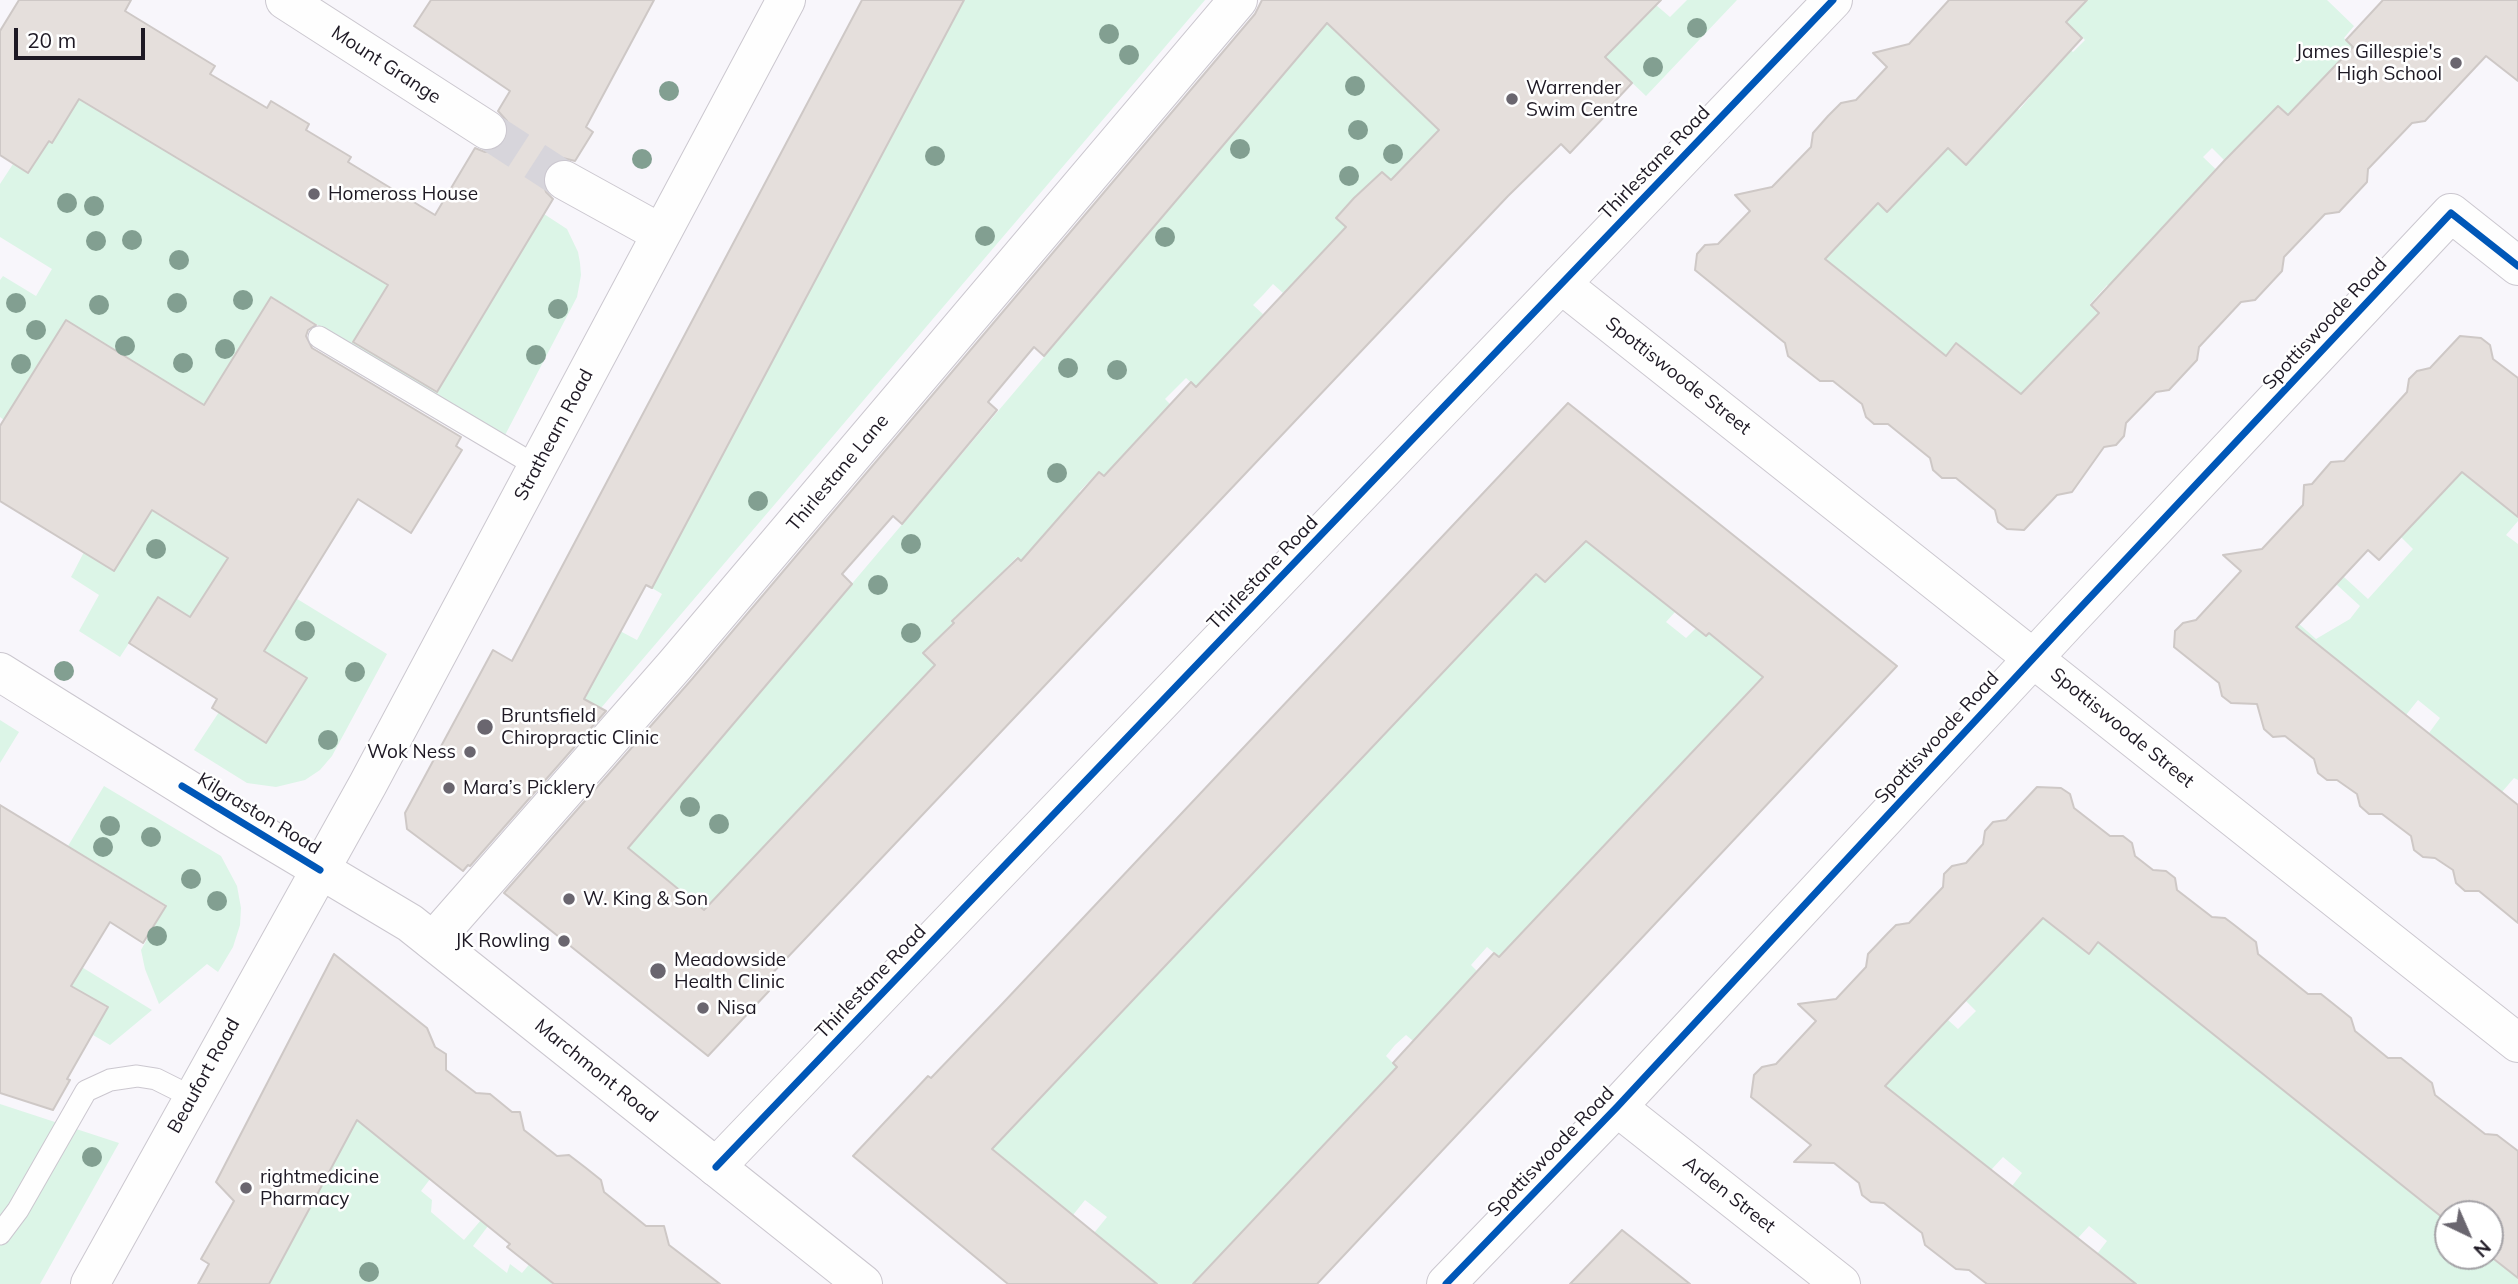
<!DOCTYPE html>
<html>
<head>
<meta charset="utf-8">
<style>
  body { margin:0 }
  #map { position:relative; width:2518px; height:1284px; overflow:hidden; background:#f8f6fb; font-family:Mulish,sans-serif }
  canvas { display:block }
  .north { position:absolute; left:2434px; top:1200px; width:70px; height:70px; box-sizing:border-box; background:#fff; border:2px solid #a5a3a7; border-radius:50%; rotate:136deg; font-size:19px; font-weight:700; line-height:28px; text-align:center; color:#1e1924 }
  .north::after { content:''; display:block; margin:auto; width:24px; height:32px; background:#6a666f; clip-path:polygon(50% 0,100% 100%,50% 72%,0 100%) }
  .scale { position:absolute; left:14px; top:28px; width:131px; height:32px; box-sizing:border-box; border:4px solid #1e1924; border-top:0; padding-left:9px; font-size:21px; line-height:24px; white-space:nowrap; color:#1e1924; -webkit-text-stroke:5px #fff; paint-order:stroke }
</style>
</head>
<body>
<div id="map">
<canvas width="2518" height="1284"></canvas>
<div class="north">N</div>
<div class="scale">20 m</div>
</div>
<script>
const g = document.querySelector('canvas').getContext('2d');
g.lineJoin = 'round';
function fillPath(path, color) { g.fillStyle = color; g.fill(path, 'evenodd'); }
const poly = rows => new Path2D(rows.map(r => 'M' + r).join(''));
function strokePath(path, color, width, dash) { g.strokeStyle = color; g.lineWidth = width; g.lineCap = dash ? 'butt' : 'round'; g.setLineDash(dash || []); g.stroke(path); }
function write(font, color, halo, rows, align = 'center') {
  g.font = font + ' Mulish,sans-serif'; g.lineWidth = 5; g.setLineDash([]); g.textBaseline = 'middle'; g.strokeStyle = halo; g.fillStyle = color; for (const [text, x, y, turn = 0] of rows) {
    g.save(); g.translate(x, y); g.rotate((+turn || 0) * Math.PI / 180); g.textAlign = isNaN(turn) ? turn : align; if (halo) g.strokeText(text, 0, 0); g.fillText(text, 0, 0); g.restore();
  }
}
const green = poly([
  [964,0,1205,0,601,708,585,699,620,631,637,640,662,594,652,588],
  [1545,0,1656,5,1670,17,1687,0,1737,0,1646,96],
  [2087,0,2327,0,2354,26,2344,38,2353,47,2288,115,2278,106,2258,127,2234,170,2212,148,2203,157,2226,179,2151,239,2144,247,2117,295,2107,285,2090,304,2099,313,2031,399,1964,370,1974,357,1957,343,1946,356,1834,267,1813,271,1878,203,1951,144,1958,150,1956,156,1966,165,1978,152,1959,135,2008,101,2019,110,2030,97,2012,80,2062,43,2073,52,2085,40,2066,22],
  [1327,23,1439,130,1391,180,1382,172,1336,218,1346,227,1283,293,1273,284,1263,295,1253,305,1264,315,1196,387,1186,378,1165,399,1175,409,1108,480,1098,472,1079,492,1089,502,1028,567,1017,557,996,578,969,629,956,616,952,620,965,634,701,913,627,849],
  [79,99,388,285,360,332,544,214,567,229,578,252,580,263,581,275,577,297,503,439,272,297,204,405,66,320,4,420,0,417,0,280,3,276,36,296,52,269,0,237,0,184,13,164,28,173,40,155,11,118,52,143],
  [2463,472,2518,517,2518,521,2506,535,2518,544,2518,780,2514,778,2502,792,2429,733,2440,718,2418,700,2406,715,2320,646,2310,659,2289,615,2316,639,2350,619,2360,606,2336,584,2344,577,2368,599,2413,549,2401,537],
  [152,510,387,654,332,756,320,770,305,780,276,787,247,783,194,750,219,712,266,742,307,678,190,617,159,597,120,657,79,631,99,595,71,577,84,552,115,570],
  [1586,522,1590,544,1675,612,1666,622,1686,638,1696,628,1706,636,1709,633,1765,670,1764,681,1758,681,1499,957,1487,947,1471,965,1482,976,1454,997,1428,1025,1418,1045,1406,1035,1395,1045,1386,1056,1397,1067,1197,1280,1197,1284,1157,1284,1094,1233,1107,1217,1085,1200,1073,1215,997,1153,988,1151],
  [0,720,19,732,0,763],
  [104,786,221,856,237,886,241,908,240,925,233,947,218,972,207,964,159,1004,145,969,141,950,166,905,68,846],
  [0,909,26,933,152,1010,110,1045,93,1035,108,1007,63,981],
  [2030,911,2098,942,2448,1222,2448,1256,2490,1256,2518,1278,2518,1284,2136,1284,2097,1254,2107,1241,2089,1226,2078,1238,2012,1186,2022,1173,2003,1157,1991,1170,1885,1086,1948,1020,1958,1029,1976,1011,1965,1000,2040,922],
  [364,1096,430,1179,421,1191,432,1200,431,1212,464,1240,481,1220,488,1226,473,1246,507,1273,510,1264,522,1273,532,1261,554,1284,265,1284],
  [0,1104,119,1143,40,1284,0,1284]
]);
const building = poly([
  [19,0,131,0,125,11,215,66,210,74,267,108,271,101,309,124,306,130,351,157,348,162,435,215,475,148,485,152,496,150,506,141,509,130,507,121,498,111,510,91,414,26,431,0,654,0,586,127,593,132,575,161,563,158,552,162,545,170,542,181,546,192,553,199,437,392,353,342,388,285,79,99,52,143,49,141,28,173,0,155,0,31,19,0],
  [862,0,964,0,652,588,646,585,584,699,606,711,470,866,468,865,463,871,407,829,405,813,493,650,512,661,862,0],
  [1262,0,1661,0,1605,57,1632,83,1603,114,1605,116,1570,153,1561,144,1508,196,786,959,762,984,769,991,708,1056,504,893,692,679,1255,14,1262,0],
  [1327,23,1439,130,1391,180,1382,172,1354,198,1336,218,1346,227,1196,387,1191,382,1104,476,1099,472,1021,561,1018,558,952,621,954,623,923,653,935,665,704,910,628,848,852,584,842,574,871,541,893,516,902,524,997,410,988,402,1034,347,1044,356,1327,23],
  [1949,0,2087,0,2066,22,2082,38,1966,165,1948,148,1887,212,1878,203,1825,259,1946,356,1956,343,2021,394,2099,313,2091,305,2224,161,2278,106,2288,115,2353,47,2346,40,2383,0,2518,0,2518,81,2486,56,2425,121,2412,123,2368,169,2367,182,2339,212,2325,214,2284,257,2282,271,2255,300,2241,302,2199,347,2197,360,2169,390,2156,392,2126,423,2124,436,2116,445,2104,447,2072,492,2057,495,2024,530,2007,529,1998,522,1995,510,1956,478,1942,478,1933,470,1930,458,1888,424,1874,424,1866,417,1862,404,1833,381,1820,381,1788,356,1785,343,1695,270,1697,254,1705,245,1718,244,1750,211,1735,195,1772,187,1811,147,1813,133,1828,116,1841,103,1856,100,1887,67,1873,53,1909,44,1949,0],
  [271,297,316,325,308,330,306,336,312,348,461,437,456,446,462,450,411,533,358,499,264,651,307,678,266,743,212,708,217,699,129,643,158,597,190,617,228,558,152,510,114,571,0,501,0,426,66,320,204,405,271,297],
  [2460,336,2481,338,2490,345,2493,359,2518,378,2518,517,2462,472,2379,560,2368,550,2296,627,2518,805,2518,923,2479,891,2465,891,2456,883,2453,870,2435,858,2423,857,2414,850,2411,836,2382,814,2369,814,2360,806,2357,794,2337,780,2327,780,2318,773,2314,759,2285,736,2273,737,2264,729,2257,704,2231,703,2222,696,2219,683,2174,647,2175,631,2183,623,2196,620,2241,571,2223,555,2262,549,2303,505,2304,485,2312,484,2331,462,2344,461,2407,392,2409,379,2417,371,2430,368,2460,336],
  [1568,403,1897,666,1317,1284,1193,1284,1397,1067,1393,1063,1494,953,1499,957,1763,677,1709,633,1706,636,1586,541,1545,582,1536,574,992,1149,1157,1284,1008,1284,853,1156,928,1076,931,1078,1003,1003,1568,403],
  [2037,787,2061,788,2070,794,2074,808,2110,836,2123,836,2132,843,2135,856,2153,870,2166,871,2175,878,2177,890,2212,917,2225,918,2233,924,2256,942,2258,954,2308,994,2321,994,2351,1018,2355,1031,2388,1058,2401,1058,2432,1083,2435,1095,2485,1134,2497,1135,2518,1151,2518,1278,2490,1256,2490,1214,2448,1214,2448,1222,2098,942,2089,954,2043,918,1885,1086,2136,1284,1987,1284,1969,1270,1956,1269,1925,1245,1922,1233,1884,1203,1871,1202,1862,1195,1859,1183,1834,1163,1794,1162,1811,1145,1751,1097,1754,1075,1762,1067,1776,1064,1816,1021,1798,1004,1836,999,1866,967,1868,954,1888,933,1896,925,1909,923,1943,887,1944,874,1952,866,1966,863,1983,844,1985,831,1993,822,2006,820,2037,787],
  [0,805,166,906,143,943,110,922,71,986,108,1007,67,1079,70,1080,53,1110,0,1093,0,805],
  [334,954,427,1028,435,1047,446,1054,446,1070,476,1093,490,1094,512,1112,520,1112,524,1130,557,1156,569,1155,586,1168,601,1180,604,1192,646,1226,664,1226,669,1245,720,1284,554,1284,507,1247,510,1244,357,1120,269,1284,198,1284,209,1264,201,1259,234,1201,216,1182,334,954],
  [1622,1230,1690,1284,1570,1284,1622,1230]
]);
const minorTunnel = poly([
  [487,130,564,180]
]);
const service = poly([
  [319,337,538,467],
  [0,1234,18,1210,86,1091,110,1080,137,1076,156,1079,192,1097]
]);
const minor = poly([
  [285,0,487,130],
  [564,180,660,233],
  [1561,284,2518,1043],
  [433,941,675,665,1238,0],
  [1617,1107,1841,1284],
  [716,1167,1833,0],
  [1446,1284,1617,1107,2066,623,2451,213,2518,266]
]);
const tertiary = poly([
  [0,672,229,815,410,923,863,1284],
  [90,1284,368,784,786,0]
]);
const cycleway = poly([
  [182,786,320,870],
  [716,1167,1833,0],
  [1446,1284,1617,1107,2066,623,2451,213,2518,266]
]);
const trees = [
  [1697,28],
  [1109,34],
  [1129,55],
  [1653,67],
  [1355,86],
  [669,91],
  [1358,130],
  [1240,149],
  [1393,154],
  [935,156],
  [642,159],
  [1349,176],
  [67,203],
  [94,206],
  [985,236],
  [1165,237],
  [132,240],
  [96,241],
  [179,260],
  [243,300],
  [16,303],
  [177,303],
  [99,305],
  [558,309],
  [36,330],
  [125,346],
  [225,349],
  [536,355],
  [183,363],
  [21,364],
  [1068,368],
  [1117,370],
  [1057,473],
  [758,501],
  [911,544],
  [156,549],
  [878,585],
  [305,631],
  [911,633],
  [64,671],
  [355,672],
  [328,740],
  [690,807],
  [719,824],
  [110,826],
  [151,837],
  [103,847],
  [191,879],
  [217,901],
  [157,936],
  [92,1157],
  [369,1272]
];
const markers = [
  [2456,63,7,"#6a666f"],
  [1512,99,7,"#6a666f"],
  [314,194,7,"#6a666f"],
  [485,727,9,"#6a666f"],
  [470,752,7,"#6a666f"],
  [449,788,7,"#6a666f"],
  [569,899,7,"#6a666f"],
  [564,941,7,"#6a666f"],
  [658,971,9,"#6a666f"],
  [703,1008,7,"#6a666f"],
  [246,1188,7,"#6a666f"]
];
const poiNames = [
  ["James Gillespie's",2442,52,"right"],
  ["High School",2442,74,"right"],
  ["Warrender",1526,88],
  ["Swim Centre",1526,110],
  ["Homeross House",328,194],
  ["Bruntsfield",501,716],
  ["Chiropractic Clinic",501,738],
  ["Wok Ness",456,752,"right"],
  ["Mara’s Picklery",463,788],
  ["W. King & Son",583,899],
  ["JK Rowling",550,941,"right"],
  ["Meadowside",674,960],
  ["Health Clinic",674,982],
  ["Nisa",717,1008],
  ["rightmedicine",260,1177],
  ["Pharmacy",260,1199]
];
const streetNames = [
  ["Mount Grange",386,65,33],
  ["Thirlestane Road",1655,163,-46],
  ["Spottiswoode Road",2325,324,-47],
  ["Spottiswoode Street",1678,376,38],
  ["Strathearn Road",554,435,-62],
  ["Thirlestane Lane",838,473,-50],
  ["Thirlestane Road",1263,573,-46],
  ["Spottiswoode Street",2122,728,39],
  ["Spottiswoode Road",1937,738,-47],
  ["Kilgraston Road",259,814,31],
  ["Thirlestane Road",871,982,-46],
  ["Marchmont Road",596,1071,39],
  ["Beaufort Road",204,1076,-61],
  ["Spottiswoode Road",1551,1152,-46],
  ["Arden Street",1729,1195,38]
];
fillPath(green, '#dcf5e7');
fillPath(building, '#e5dfdc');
strokePath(building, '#cec8c6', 2);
strokePath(minorTunnel, '#d7d5db', 38, [38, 19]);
strokePath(service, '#cbc7cf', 23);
strokePath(minor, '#cbc7cf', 40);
strokePath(tertiary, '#cbc7cf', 40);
strokePath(service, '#fefefe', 21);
strokePath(minor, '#fefefe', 38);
strokePath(tertiary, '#fefefe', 38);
strokePath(cycleway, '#0057b8', 7);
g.fillStyle = '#829f91';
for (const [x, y] of trees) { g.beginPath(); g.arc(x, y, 10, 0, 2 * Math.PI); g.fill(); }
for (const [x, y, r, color] of markers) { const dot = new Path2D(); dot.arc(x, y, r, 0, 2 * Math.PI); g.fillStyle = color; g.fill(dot); strokePath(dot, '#fff', 2.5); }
write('19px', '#1e1924', '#fff', poiNames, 'left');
write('19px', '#1e1924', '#fff', streetNames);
</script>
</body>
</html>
